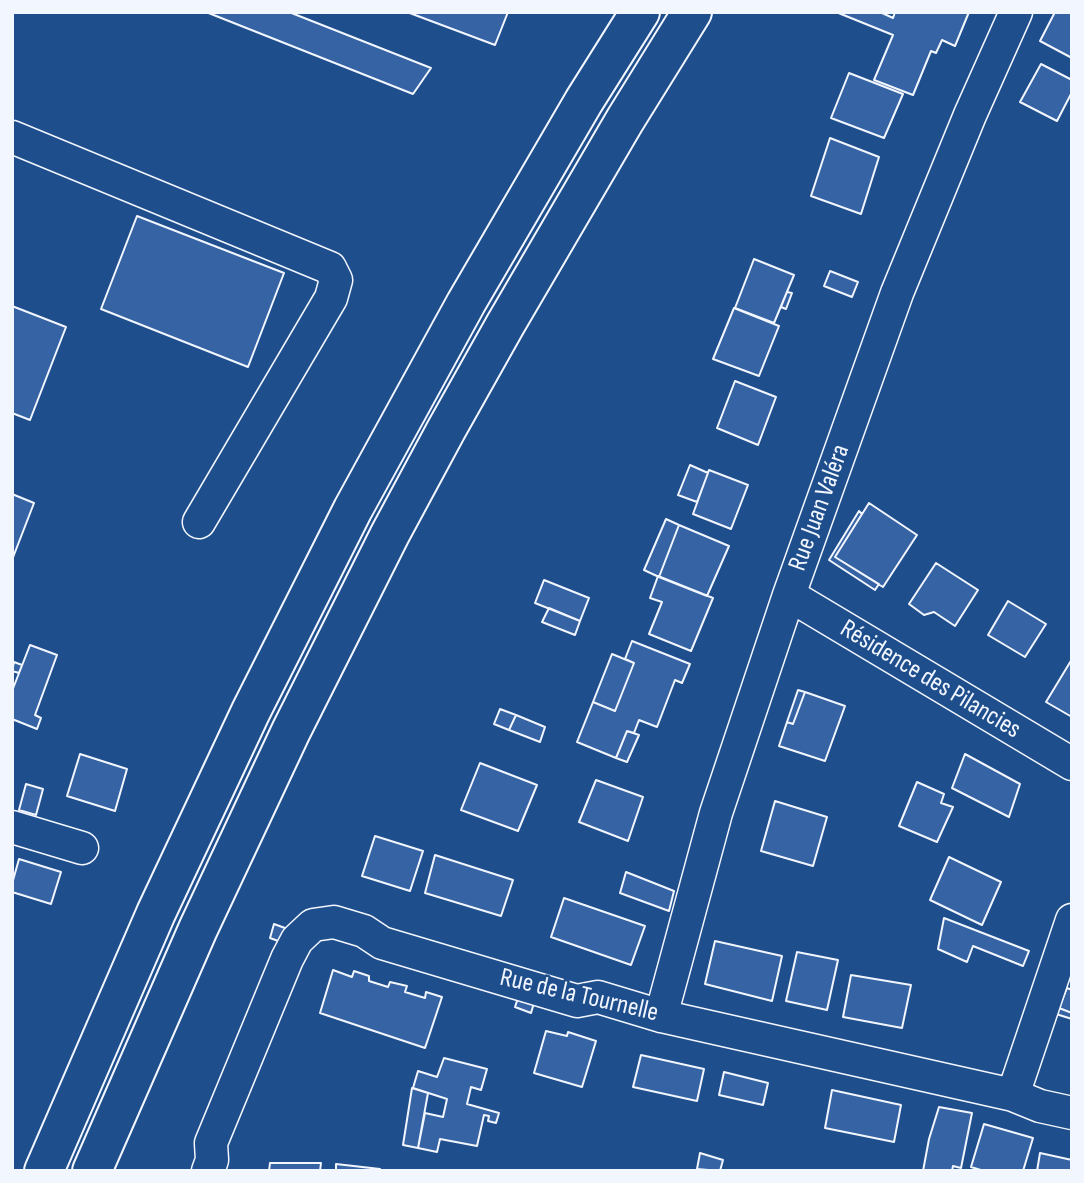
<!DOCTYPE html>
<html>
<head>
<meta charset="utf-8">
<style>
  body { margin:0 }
  #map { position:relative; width:1084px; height:1183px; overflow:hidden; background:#1f4e8c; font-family:"Sofia Sans Condensed",sans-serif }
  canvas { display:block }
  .frame { position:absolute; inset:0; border:14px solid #f2f6ff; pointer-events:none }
</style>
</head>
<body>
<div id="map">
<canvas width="1084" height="1183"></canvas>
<div class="frame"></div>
</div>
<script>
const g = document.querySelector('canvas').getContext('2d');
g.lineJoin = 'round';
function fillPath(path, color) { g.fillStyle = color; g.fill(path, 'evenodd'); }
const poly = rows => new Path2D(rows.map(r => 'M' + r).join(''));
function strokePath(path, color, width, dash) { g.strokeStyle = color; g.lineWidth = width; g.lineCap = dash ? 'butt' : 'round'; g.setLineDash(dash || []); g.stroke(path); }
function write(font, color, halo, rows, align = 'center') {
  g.font = font + ' "Sofia Sans Condensed",sans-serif'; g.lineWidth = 5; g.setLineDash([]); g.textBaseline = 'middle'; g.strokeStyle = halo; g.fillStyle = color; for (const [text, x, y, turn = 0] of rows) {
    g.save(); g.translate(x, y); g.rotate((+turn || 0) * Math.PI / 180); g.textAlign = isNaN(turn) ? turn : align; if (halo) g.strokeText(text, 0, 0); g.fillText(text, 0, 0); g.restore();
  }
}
const building = poly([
  [206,12,289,12,431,68,413,94,206,12],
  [407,12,508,12,495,45,407,12],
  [836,12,880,12,893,18,895,12,969,12,955,46,942,40,936,53,931,51,913,95,874,80,893,35,836,12],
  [1055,12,1068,12,1072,14,1072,58,1040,41,1055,12],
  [1041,64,1072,80,1072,92,1057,121,1020,102,1041,64],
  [849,73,903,94,884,138,831,118,849,73],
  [830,138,879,157,861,214,811,196,830,138],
  [137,216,284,273,248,367,101,309,137,216],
  [754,259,794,275,774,323,735,308,754,259],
  [830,271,858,282,852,297,824,286,830,271],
  [787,292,792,293,786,309,781,307,787,292],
  [12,306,66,327,30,420,12,413,12,306],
  [734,308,779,326,759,376,713,359,734,308],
  [735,381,776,397,758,445,717,428,735,381],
  [690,465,708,473,697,502,678,495,690,465],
  [709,470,748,485,731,529,693,514,709,470],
  [12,494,34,503,12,560,12,494],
  [869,503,917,535,883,587,835,557,869,503],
  [859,511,862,514,835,557,879,584,875,590,829,560,859,511],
  [666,519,679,525,659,577,644,570,666,519],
  [679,525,729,546,707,596,659,577,679,525],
  [936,563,978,590,955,626,934,612,924,615,909,604,936,563],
  [658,576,713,598,691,651,649,634,662,602,650,598,658,576],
  [544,580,589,598,580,621,535,603,544,580],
  [1008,601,1046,624,1025,657,988,635,1008,601],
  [549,608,580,621,575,635,542,622,549,608],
  [632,641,690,664,682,683,675,680,657,727,639,720,634,733,627,731,616,758,577,742,593,702,615,711,634,663,625,659,632,641],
  [30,645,57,655,35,715,41,718,37,729,12,719,12,691,30,645],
  [612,654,634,663,615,711,593,702,612,654],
  [1072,659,1072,717,1046,702,1072,659],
  [14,662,22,665,19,673,12,671,14,662],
  [798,690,805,692,793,724,787,722,798,690],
  [805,692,845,706,825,761,779,746,787,722,793,724,805,692],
  [500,709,516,715,509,730,494,724,500,709],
  [516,715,545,727,540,742,509,730,516,715],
  [627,731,639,735,627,762,616,758,627,731],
  [80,754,127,769,115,811,67,796,80,754],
  [965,754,1020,784,1009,817,952,788,965,754],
  [480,763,537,785,518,831,461,810,480,763],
  [596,780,643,797,628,841,579,822,596,780],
  [917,782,944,794,941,803,953,807,937,842,899,826,917,782],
  [26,784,43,789,36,815,19,810,26,784],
  [775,801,827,817,813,866,761,851,775,801],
  [375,836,423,851,410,891,362,876,375,836],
  [435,855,513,880,501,916,425,893,435,855],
  [949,857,1001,882,982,925,930,900,949,857],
  [19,859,61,872,51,904,12,892,12,884,19,859],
  [626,872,674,891,669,911,620,893,626,872],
  [564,898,645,926,631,965,551,937,564,898],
  [944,918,1029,951,1023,966,973,946,967,962,938,949,944,918],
  [274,924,285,928,281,942,270,938,274,924],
  [715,941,782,956,772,1001,705,984,715,941],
  [797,952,838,960,827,1010,786,1001,797,952],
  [333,970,352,977,354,971,369,976,369,981,388,987,390,982,407,986,405,992,425,998,426,992,442,997,425,1048,320,1013,333,970],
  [851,975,911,985,902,1028,843,1017,851,975],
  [1067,988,1072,990,1072,1013,1059,1008,1067,988],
  [521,989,537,993,531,1013,515,1007,521,989],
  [1059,1008,1072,1013,1072,1019,1056,1014,1059,1008],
  [546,1031,567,1036,568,1032,596,1041,582,1087,534,1073,546,1031],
  [641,1055,704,1069,697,1101,633,1087,641,1055],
  [444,1058,487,1069,481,1090,471,1087,467,1104,499,1113,496,1123,488,1121,489,1116,484,1115,477,1146,440,1139,437,1152,418,1148,425,1113,443,1117,447,1099,413,1088,418,1071,437,1077,444,1058],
  [724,1072,768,1083,763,1105,719,1095,724,1072],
  [412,1088,428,1093,418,1148,403,1145,412,1088],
  [832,1090,901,1105,894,1142,825,1128,832,1090],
  [939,1107,972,1113,961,1168,953,1166,952,1171,923,1171,929,1139,939,1107],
  [984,1124,1033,1138,1023,1171,984,1171,971,1167,984,1124],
  [700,1153,723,1160,720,1171,697,1169,700,1153],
  [1040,1153,1072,1160,1072,1171,1037,1171,1040,1153],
  [270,1163,321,1163,320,1171,269,1171,270,1163],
  [336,1164,380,1169,379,1171,336,1171,336,1164]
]);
const street = poly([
  [12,137,330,268,336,280,331,298,199,522],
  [789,595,1072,764],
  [12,827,82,848],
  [661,1016,716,813,789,595,897,293,970,115,1016,12],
  [1013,1095,1072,920],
  [208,1171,212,1160,211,1143,287,959,297,940,313,925,334,922,364,931,382,943,577,1001,598,997,661,1016,1013,1095,1040,1106,1072,1113]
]);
const highway = poly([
  [44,1171,156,913,251,711,353,509,466,303,584,101,640,12],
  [92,1171,198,929,291,731,390,534,446,430,505,325,625,120,692,12]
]);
const streetNames = [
  ["Rue Juan Valéra",820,508,-70],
  ["Résidence des Pilancies",930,680,31],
  ["Rue de la Tournelle",579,996,13]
];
fillPath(building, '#3563a3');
strokePath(building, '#f2f6ff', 2);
strokePath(street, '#f2f6ff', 35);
strokePath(highway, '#f2f6ff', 42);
strokePath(street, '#1f4e8c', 32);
strokePath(highway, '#1f4e8c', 38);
write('26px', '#f2f6ff', '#1f4e8c', streetNames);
</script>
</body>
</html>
